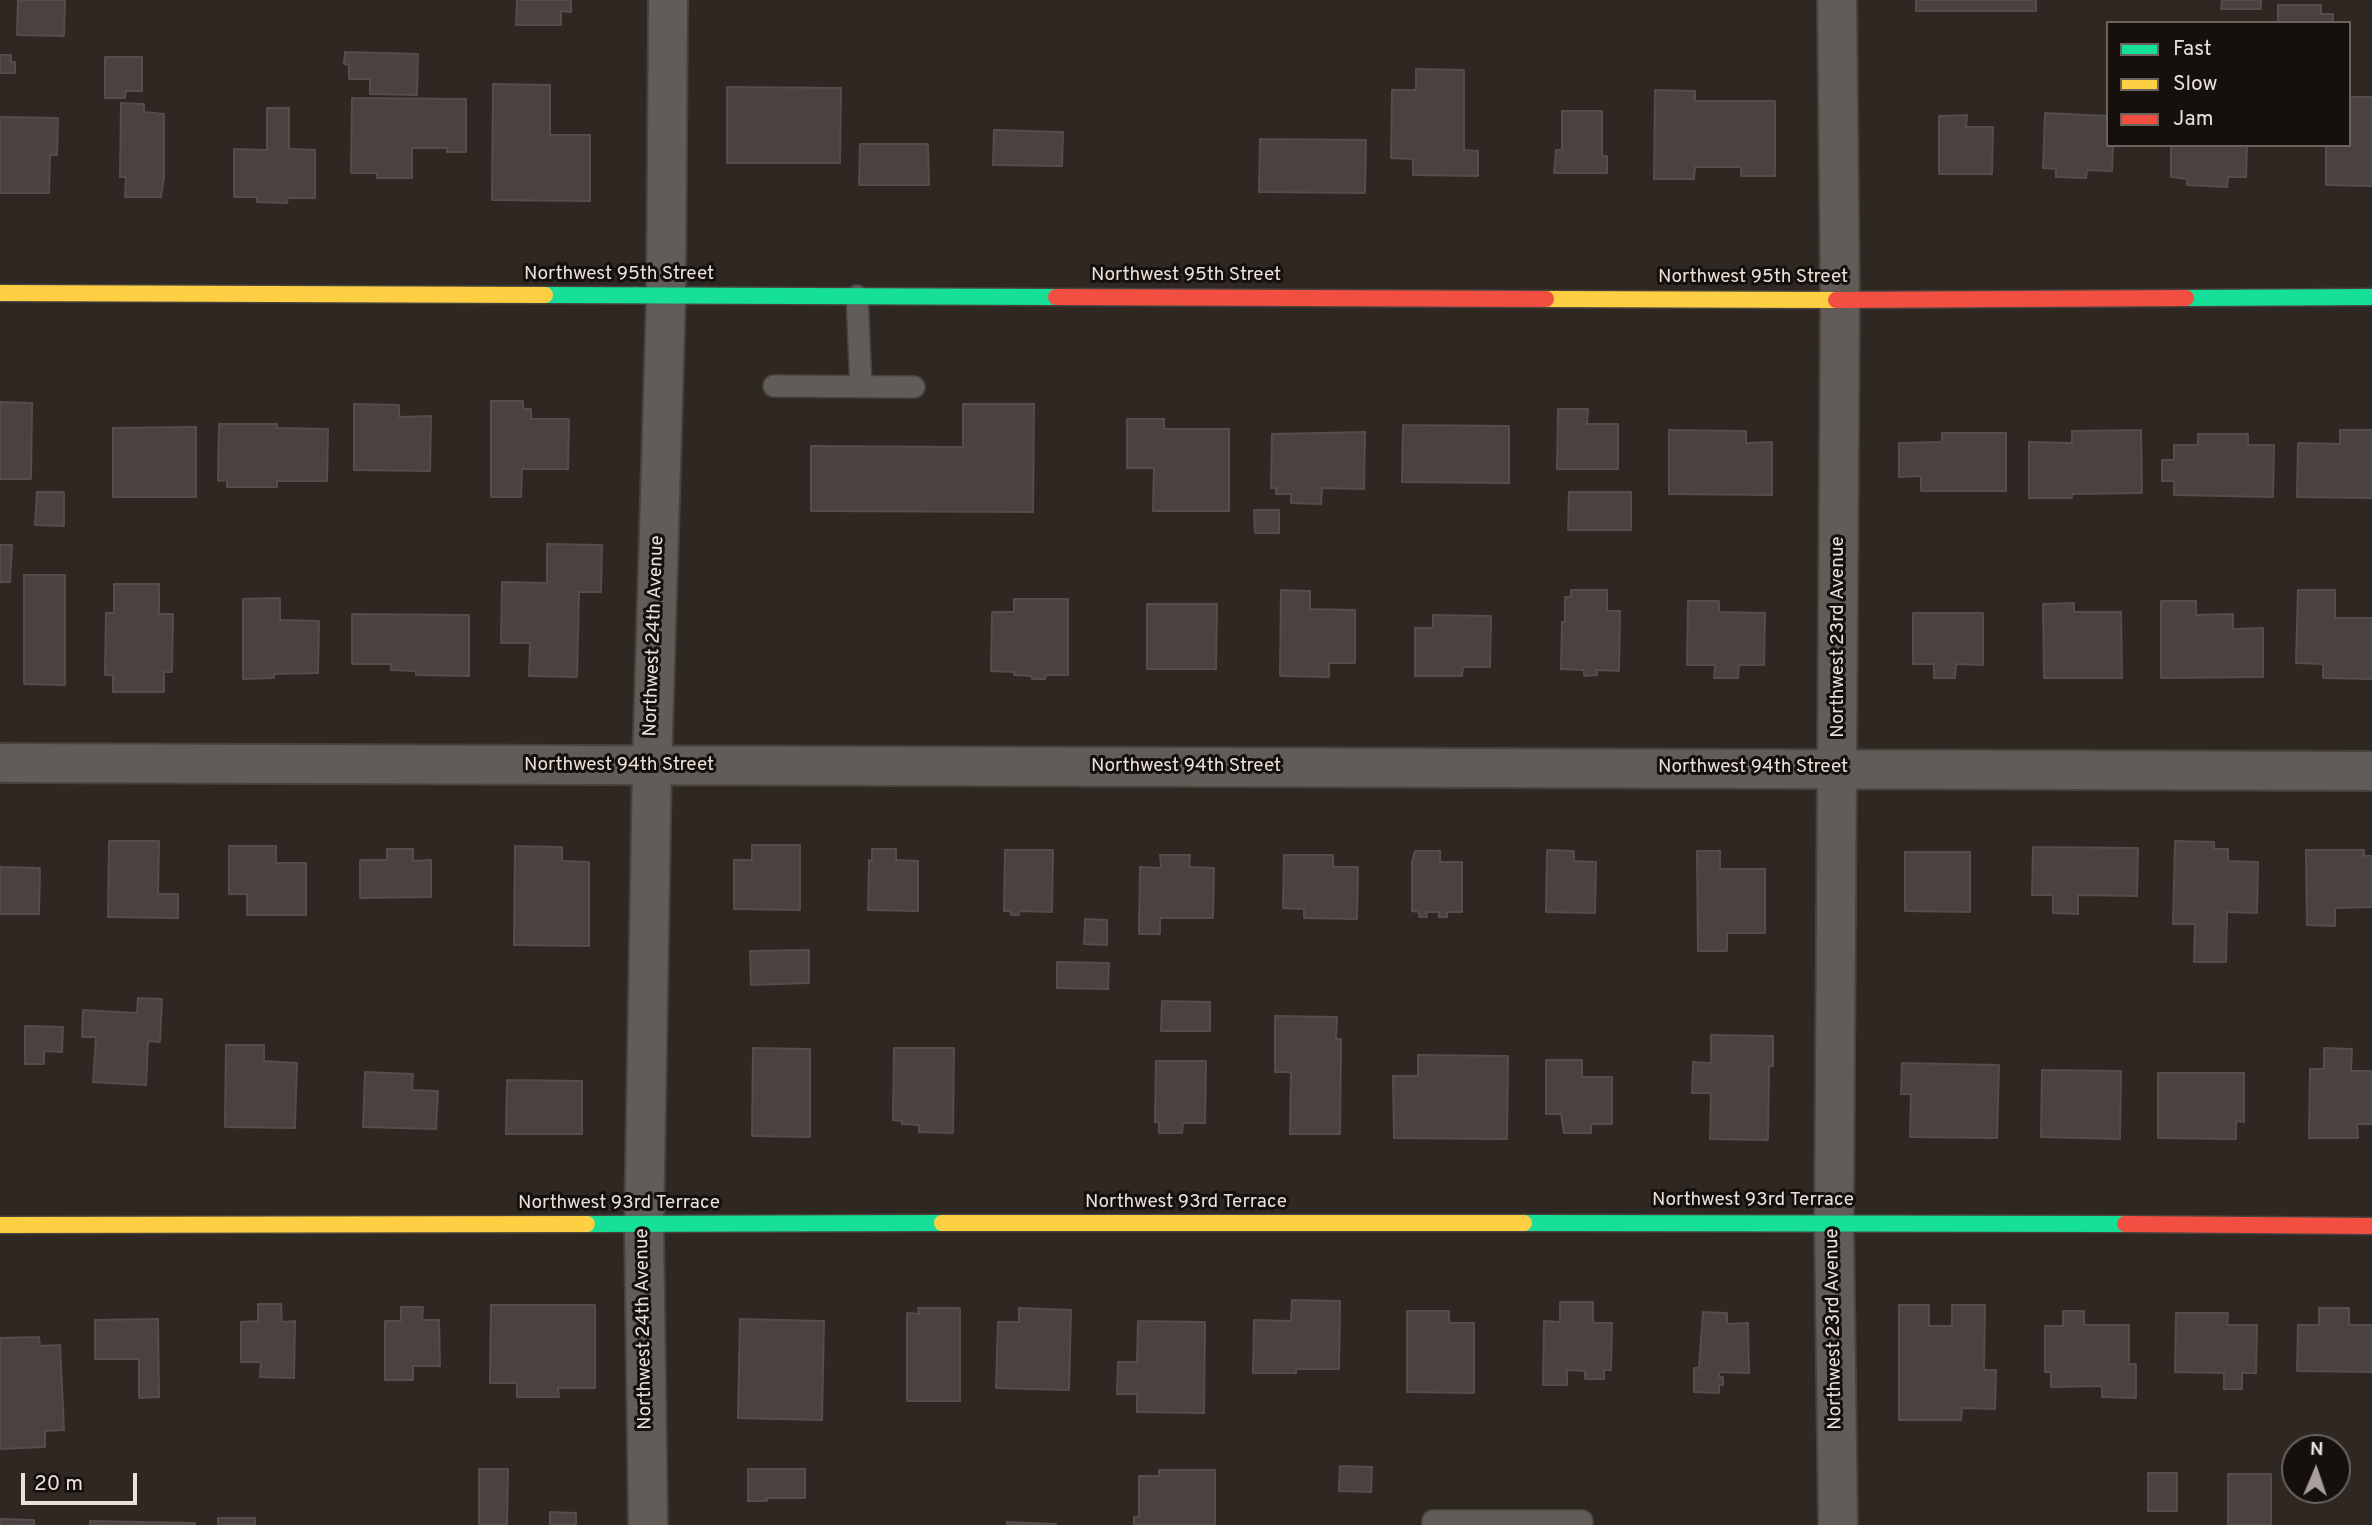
<!DOCTYPE html>
<html>
<head>
<meta charset="utf-8">
<style>
  body { margin:0 }
  #map { position:relative; width:2372px; height:1525px; overflow:hidden; background:#2e2722; font-family:Overpass,sans-serif }
  canvas { display:block }
  .legend { position:absolute; left:2106px; top:21px; width:245px; height:126px; box-sizing:border-box; background:#16100c; border:2px solid #6a635e; margin:0; padding:9px 12px; list-style:none; font-size:21px; color:#e9e0da }
  .legend li { display:flex; align-items:center; gap:14px; height:35px }
  .legend b { width:35px; border:2px solid #6a635e }
  .north { position:absolute; left:2281px; top:1434px; width:70px; height:70px; box-sizing:border-box; background:#16100c; border:2px solid #6a635e; border-radius:50%; rotate:2deg; font-size:19px; font-weight:700; line-height:28px; text-align:center; color:#e9e0da }
  .north::after { content:''; display:block; margin:auto; width:24px; height:32px; background:#a89f9a; clip-path:polygon(50% 0,100% 100%,50% 72%,0 100%) }
  .scale { position:absolute; left:21px; top:1473px; width:116px; height:32px; box-sizing:border-box; border:4px solid #e9e0da; border-top:0; padding-left:9px; font-size:21px; line-height:24px; white-space:nowrap; color:#e9e0da; -webkit-text-stroke:5px #16100c; paint-order:stroke }
</style>
</head>
<body>
<div id="map">
<canvas width="2372" height="1525"></canvas>
<ul class="legend">
<li><b style="height:9px;background:#16e098"></b>Fast</li>
<li><b style="height:9px;background:#ffcf43"></b>Slow</li>
<li><b style="height:9px;background:#f24e42"></b>Jam</li>
</ul>
<div class="north">N</div>
<div class="scale">20 m</div>
</div>
<script>
const g = document.querySelector('canvas').getContext('2d');
g.lineJoin = 'round';
function fillPath(path, color) { g.fillStyle = color; g.fill(path, 'evenodd'); }
const poly = rows => new Path2D(rows.map(r => 'M' + r).join(''));
function strokePath(path, color, width, dash) { g.strokeStyle = color; g.lineWidth = width; g.lineCap = dash ? 'butt' : 'round'; g.setLineDash(dash || []); g.stroke(path); }
function write(font, color, halo, rows, align = 'center') {
  g.font = font + ' Overpass,sans-serif'; g.lineWidth = 6; g.setLineDash([]); g.textBaseline = 'middle'; g.strokeStyle = halo; g.fillStyle = color; for (const [text, x, y, turn = 0] of rows) {
    g.save(); g.translate(x, y); g.rotate((+turn || 0) * Math.PI / 180); g.textAlign = isNaN(turn) ? turn : align; if (halo) g.strokeText(text, 0, 0); g.fillText(text, 0, 0); g.restore();
  }
}
const building = poly([
  [18,0,65,0,64,36,17,35,18,0],
  [517,0,571,0,571,12,561,11,561,25,516,25,517,0],
  [1916,0,2036,0,2036,11,1916,11,1916,0],
  [2222,0,2261,0,2261,9,2221,9,2222,0],
  [2278,5,2321,5,2321,14,2333,14,2333,23,2278,23,2278,5],
  [345,52,418,54,417,95,370,94,370,79,349,79,349,65,344,64,345,52],
  [0,55,11,55,11,62,15,62,15,73,0,73,0,55],
  [105,57,142,57,142,91,126,91,125,98,105,98,105,57],
  [1416,69,1464,70,1464,150,1478,151,1478,176,1413,175,1413,159,1391,158,1392,90,1416,90,1416,69],
  [493,84,550,85,550,135,590,135,590,201,492,200,493,84],
  [727,87,841,88,840,163,727,163,727,87],
  [1655,90,1695,91,1695,101,1775,101,1775,176,1741,176,1741,167,1695,167,1694,179,1654,179,1655,90],
  [2349,97,2372,97,2372,186,2326,185,2326,145,2349,145,2349,97],
  [352,98,466,99,466,152,447,152,447,148,412,148,412,178,377,178,377,173,351,173,352,98],
  [121,103,144,104,144,112,164,114,164,177,161,197,125,197,126,177,120,177,121,103],
  [267,108,289,108,289,149,315,150,315,198,288,198,287,203,257,202,257,197,234,197,234,149,267,150,267,108],
  [1562,111,1602,111,1602,156,1607,156,1607,173,1554,173,1556,150,1562,150,1562,111],
  [2045,113,2108,116,2108,145,2113,145,2112,171,2087,170,2086,178,2056,177,2056,169,2043,168,2045,113],
  [1967,115,1966,127,1993,127,1992,174,1939,174,1939,116,1967,115],
  [0,117,58,118,57,155,50,155,49,193,0,193,0,117],
  [994,130,1063,132,1062,166,993,165,994,130],
  [1260,139,1366,140,1365,193,1259,192,1260,139],
  [860,144,928,144,929,185,859,185,860,144],
  [2171,145,2247,145,2246,177,2228,177,2227,187,2187,185,2187,179,2171,177,2171,145],
  [491,401,523,401,523,409,531,409,531,419,569,419,568,469,522,469,521,497,491,497,491,401],
  [0,402,32,403,31,479,0,479,0,402],
  [354,404,399,405,399,417,431,416,430,471,354,470,354,404],
  [963,404,1034,404,1033,512,811,511,811,446,963,447,963,404],
  [1558,409,1588,409,1587,424,1618,424,1618,469,1557,469,1558,409],
  [1127,419,1164,419,1164,429,1229,429,1229,511,1153,511,1154,468,1127,468,1127,419],
  [219,424,277,424,277,428,328,429,327,481,277,481,277,487,227,487,227,480,218,481,219,424],
  [1403,425,1509,426,1509,483,1402,482,1403,425],
  [196,427,196,497,113,497,113,428,196,427],
  [1669,430,1746,431,1746,443,1772,442,1772,495,1669,494,1669,430],
  [2141,430,2142,493,2072,494,2072,498,2029,498,2029,442,2072,443,2072,431,2141,430],
  [2340,430,2372,430,2372,498,2297,497,2298,443,2340,444,2340,430],
  [1365,432,1364,489,1322,488,1321,504,1291,503,1291,494,1276,494,1276,488,1271,488,1272,434,1365,432],
  [1942,433,2006,433,2006,491,1921,491,1921,476,1899,477,1899,443,1942,442,1942,433],
  [2198,434,2248,434,2248,445,2274,445,2273,497,2174,495,2174,481,2162,481,2162,460,2174,460,2174,445,2198,445,2198,434],
  [37,492,64,492,64,526,35,525,37,492],
  [1569,492,1631,492,1631,530,1568,530,1569,492],
  [1254,510,1279,510,1279,533,1255,533,1254,510],
  [547,544,602,545,601,592,579,592,577,677,529,676,530,643,501,643,502,582,547,583,547,544],
  [0,545,12,545,10,582,0,582,0,545],
  [24,575,65,575,65,685,24,684,24,575],
  [114,584,159,584,159,614,173,614,172,672,164,672,164,692,113,692,113,675,105,675,106,613,114,613,114,584],
  [1281,590,1310,591,1310,609,1355,610,1355,663,1329,663,1329,677,1280,676,1281,590],
  [1571,590,1607,590,1607,611,1620,611,1619,671,1597,670,1597,675,1584,676,1584,670,1561,669,1562,622,1565,622,1565,597,1571,597,1571,590],
  [2298,590,2335,590,2335,618,2372,618,2372,679,2323,678,2323,664,2296,663,2298,590],
  [280,598,280,620,319,621,318,673,274,674,274,678,243,679,243,599,280,598],
  [1014,599,1068,599,1068,675,1046,675,1045,679,1032,679,1032,676,1014,675,1014,672,991,671,992,612,1014,612,1014,599],
  [1688,601,1719,601,1719,612,1765,613,1764,665,1739,665,1738,678,1714,678,1715,665,1687,665,1688,601],
  [2161,601,2196,601,2196,615,2233,614,2233,629,2263,628,2263,677,2161,678,2161,601],
  [2074,603,2074,612,2121,612,2122,678,2044,678,2043,604,2074,603],
  [1147,604,1217,604,1216,669,1147,669,1147,604],
  [1913,613,1983,613,1983,665,1956,664,1955,678,1934,678,1934,664,1913,664,1913,613],
  [352,614,469,615,469,676,416,675,416,671,391,670,391,664,352,664,352,614],
  [1433,615,1491,616,1490,667,1463,667,1462,676,1415,676,1415,628,1433,628,1433,615],
  [109,841,159,841,158,894,178,894,178,918,108,917,109,841],
  [2175,841,2214,842,2214,849,2228,849,2228,861,2258,862,2257,913,2227,912,2226,962,2194,962,2195,924,2173,924,2175,841],
  [752,845,800,845,800,910,734,909,734,860,752,860,752,845],
  [229,846,276,846,276,863,306,863,306,915,247,915,247,894,229,894,229,846],
  [515,846,562,847,562,861,589,862,589,946,514,945,515,846],
  [2033,847,2138,848,2137,896,2078,895,2078,914,2053,913,2053,895,2032,895,2033,847],
  [387,849,413,849,413,861,431,860,431,897,360,898,360,860,387,860,387,849],
  [872,849,896,849,896,860,918,861,918,911,868,910,869,860,872,861,872,849],
  [1005,850,1053,850,1052,912,1019,911,1019,915,1011,915,1010,911,1004,911,1005,850],
  [1547,850,1574,851,1574,861,1596,862,1595,913,1546,912,1547,850],
  [2306,850,2364,850,2364,856,2372,856,2372,907,2335,908,2335,926,2307,925,2306,850],
  [1415,851,1440,851,1440,862,1462,862,1462,912,1447,912,1447,917,1439,917,1439,912,1426,912,1427,917,1419,917,1419,912,1412,911,1412,862,1415,851],
  [1697,851,1720,851,1720,869,1765,869,1765,933,1727,933,1727,951,1698,951,1697,851],
  [1905,852,1970,852,1970,912,1905,911,1905,852],
  [1160,855,1190,855,1189,867,1214,868,1213,918,1160,918,1160,934,1139,934,1140,867,1161,868,1160,855],
  [1284,855,1333,855,1333,867,1358,867,1357,919,1304,918,1304,909,1283,908,1284,855],
  [0,867,40,868,39,914,0,914,0,867],
  [1085,919,1107,920,1107,945,1084,944,1085,919],
  [809,950,809,983,751,985,750,951,809,950],
  [1057,962,1109,963,1108,989,1057,988,1057,962],
  [138,998,162,999,160,1042,148,1041,146,1085,93,1082,96,1037,82,1037,83,1010,137,1013,138,998],
  [1162,1001,1210,1002,1210,1031,1161,1031,1162,1001],
  [1275,1016,1337,1017,1336,1039,1341,1039,1340,1134,1290,1134,1291,1072,1275,1072,1275,1016],
  [25,1026,63,1027,62,1052,44,1051,44,1064,25,1064,25,1026],
  [1711,1035,1773,1036,1773,1066,1769,1066,1768,1140,1710,1139,1711,1093,1692,1093,1693,1062,1711,1063,1711,1035],
  [226,1045,264,1045,264,1061,297,1063,295,1128,225,1127,226,1045],
  [753,1048,810,1049,810,1137,752,1136,753,1048],
  [894,1048,954,1048,953,1133,919,1132,919,1125,902,1124,902,1121,893,1120,894,1048],
  [2324,1048,2352,1049,2351,1071,2372,1071,2372,1124,2357,1124,2358,1138,2309,1138,2310,1069,2324,1069,2324,1048],
  [1418,1055,1508,1056,1507,1139,1394,1138,1393,1076,1418,1076,1418,1055],
  [1546,1060,1582,1060,1582,1077,1612,1077,1612,1124,1591,1124,1591,1133,1564,1133,1561,1114,1546,1114,1546,1060],
  [1156,1061,1206,1061,1205,1123,1183,1123,1182,1133,1159,1133,1159,1122,1155,1122,1156,1061],
  [1902,1063,1999,1065,1997,1138,1910,1137,1911,1094,1901,1094,1902,1063],
  [2042,1070,2121,1071,2120,1139,2041,1137,2042,1070],
  [365,1072,413,1074,412,1090,438,1091,436,1129,363,1127,365,1072],
  [2158,1073,2244,1073,2244,1122,2236,1121,2236,1139,2158,1138,2158,1073],
  [507,1080,582,1081,582,1134,506,1134,507,1080],
  [1292,1300,1340,1301,1339,1369,1296,1369,1296,1373,1253,1373,1254,1320,1291,1321,1292,1300],
  [1560,1302,1593,1302,1593,1323,1612,1323,1611,1370,1604,1370,1604,1379,1585,1379,1585,1371,1567,1370,1567,1385,1543,1385,1544,1321,1560,1322,1560,1302],
  [258,1304,281,1304,282,1322,295,1321,294,1378,260,1377,261,1362,241,1362,241,1322,258,1321,258,1304],
  [491,1305,595,1305,595,1388,558,1388,559,1397,517,1397,517,1383,490,1383,491,1305],
  [1899,1305,1929,1305,1929,1326,1952,1326,1952,1305,1985,1305,1984,1370,1996,1370,1995,1409,1962,1408,1961,1420,1899,1420,1899,1305],
  [401,1307,423,1307,422,1320,439,1320,440,1366,413,1366,413,1380,385,1380,385,1321,401,1321,401,1307],
  [918,1308,960,1308,960,1401,907,1401,907,1313,919,1314,918,1308],
  [1019,1308,1071,1310,1069,1390,996,1388,998,1322,1019,1322,1019,1308],
  [2319,1308,2349,1308,2349,1325,2372,1325,2372,1372,2297,1371,2298,1325,2319,1325,2319,1308],
  [1407,1311,1449,1311,1449,1323,1474,1323,1474,1393,1407,1392,1407,1311],
  [2063,1311,2084,1311,2084,1325,2129,1325,2129,1364,2136,1364,2136,1398,2102,1397,2102,1386,2051,1387,2051,1372,2045,1372,2045,1326,2063,1326,2063,1311],
  [1703,1312,1727,1313,1727,1324,1748,1323,1749,1373,1719,1372,1719,1377,1723,1377,1723,1385,1719,1385,1719,1393,1694,1392,1694,1368,1699,1368,1703,1312],
  [2176,1313,2228,1313,2227,1325,2257,1325,2256,1373,2242,1373,2242,1389,2224,1389,2224,1373,2175,1372,2176,1313],
  [158,1319,159,1397,139,1398,139,1359,95,1359,95,1320,158,1319],
  [740,1319,824,1321,822,1420,738,1418,740,1319],
  [1138,1321,1205,1322,1204,1413,1137,1412,1137,1394,1117,1394,1118,1362,1137,1362,1138,1321],
  [39,1337,40,1346,60,1345,64,1430,45,1431,45,1447,0,1449,0,1338,39,1337],
  [1340,1466,1372,1467,1371,1492,1339,1491,1340,1466],
  [479,1469,508,1469,507,1525,479,1525,479,1469],
  [748,1469,805,1469,805,1498,767,1498,767,1501,748,1501,748,1469],
  [1159,1470,1215,1470,1215,1525,1134,1525,1134,1517,1139,1517,1139,1476,1159,1476,1159,1470],
  [2148,1473,2177,1473,2177,1511,2148,1511,2148,1473],
  [2228,1474,2271,1474,2271,1525,2228,1525,2228,1474],
  [550,1512,576,1513,576,1525,550,1525,550,1512],
  [218,1518,255,1518,255,1525,218,1525,218,1518],
  [0,1519,34,1520,34,1525,0,1525,0,1519],
  [90,1521,195,1523,195,1525,90,1525,90,1521],
  [1007,1522,1056,1524,1056,1525,1007,1525,1007,1522]
]);
const lane = poly([
  [857,296,861,387],
  [774,386,914,387],
  [1433,1525,1433,1521,1582,1521,1582,1525]
]);
const street = poly([
  [1837,0,1840,300,1834,1222,1838,1525],
  [0,763,2372,771],
  [648,1525,644,1225,652,766,666,296,668,0]
]);
const fast = poly([
  [545,295,1056,297],
  [2186,298,2372,297],
  [1524,1223,2125,1224],
  [587,1224,942,1223]
]);
const slow = poly([
  [0,293,545,295],
  [1546,299,1836,300],
  [942,1223,1524,1223],
  [0,1225,587,1224]
]);
const jam = poly([
  [1056,297,1546,299],
  [1836,300,2186,298],
  [2125,1224,2372,1226]
]);
const streetNames = [
  ["Northwest 95th Street",619,275],
  ["Northwest 95th Street",1186,276],
  ["Northwest 95th Street",1753,278],
  ["Northwest 24th Avenue",655,636,-88],
  ["Northwest 23rd Avenue",1839,637,-90],
  ["Northwest 94th Street",619,766],
  ["Northwest 94th Street",1186,767],
  ["Northwest 94th Street",1753,768],
  ["Northwest 93rd Terrace",1753,1201],
  ["Northwest 93rd Terrace",1186,1203],
  ["Northwest 93rd Terrace",619,1204],
  ["Northwest 24th Avenue",645,1329,-91],
  ["Northwest 23rd Avenue",1835,1329,-91]
];
fillPath(building, '#494241');
strokePath(building, '#544d4c', 2);
strokePath(lane, '#48423d', 24);
strokePath(street, '#48423d', 42);
strokePath(fast, '#48423d', 19);
strokePath(slow, '#48423d', 19);
strokePath(jam, '#48423d', 19);
strokePath(lane, '#615c58', 21);
strokePath(street, '#615c58', 38);
strokePath(fast, '#16e098', 16);
strokePath(slow, '#ffcf43', 16);
strokePath(jam, '#f24e42', 16);
write('19px', '#e9e0da', '#16100c', streetNames);
</script>
</body>
</html>
